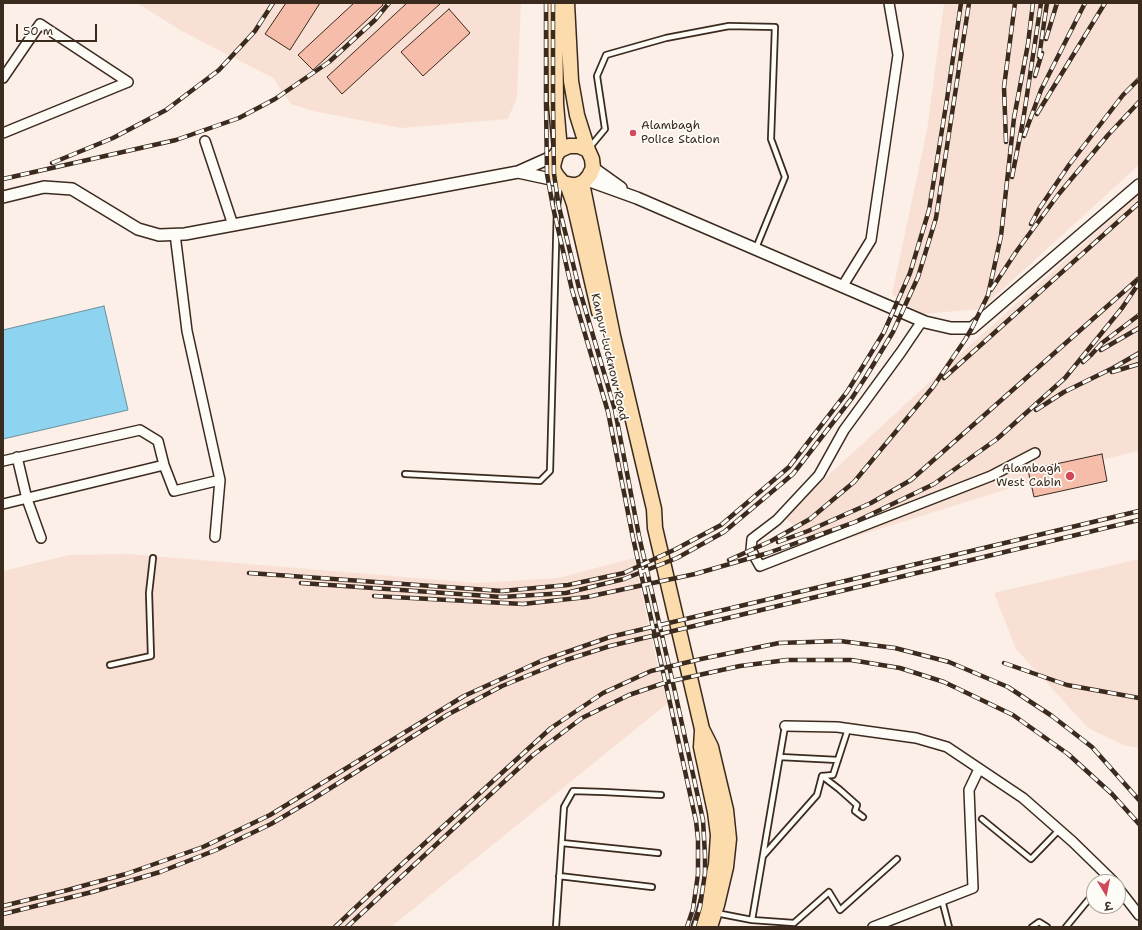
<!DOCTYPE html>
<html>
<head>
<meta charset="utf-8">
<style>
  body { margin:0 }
  #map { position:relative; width:1142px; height:930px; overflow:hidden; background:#fbefe8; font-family:"Shantell Sans","Playpen Sans Deva",sans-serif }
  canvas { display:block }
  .frame { position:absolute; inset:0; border:4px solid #3b2a1e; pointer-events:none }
  .north { position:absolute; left:1086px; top:874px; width:40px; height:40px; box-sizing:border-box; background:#fdfcf7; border:1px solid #afa8a0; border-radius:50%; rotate:170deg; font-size:11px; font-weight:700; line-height:16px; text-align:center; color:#3b2a1e }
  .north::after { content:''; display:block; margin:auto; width:14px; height:18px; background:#d1495b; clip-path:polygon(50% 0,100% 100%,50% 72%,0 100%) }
  .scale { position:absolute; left:16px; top:24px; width:81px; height:18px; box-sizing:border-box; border:2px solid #3b2a1e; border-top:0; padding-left:5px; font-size:12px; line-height:14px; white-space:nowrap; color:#3b2a1e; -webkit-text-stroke:3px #fdfcf7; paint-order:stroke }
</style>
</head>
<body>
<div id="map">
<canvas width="1142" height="930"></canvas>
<div class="frame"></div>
<div class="north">उ</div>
<div class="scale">50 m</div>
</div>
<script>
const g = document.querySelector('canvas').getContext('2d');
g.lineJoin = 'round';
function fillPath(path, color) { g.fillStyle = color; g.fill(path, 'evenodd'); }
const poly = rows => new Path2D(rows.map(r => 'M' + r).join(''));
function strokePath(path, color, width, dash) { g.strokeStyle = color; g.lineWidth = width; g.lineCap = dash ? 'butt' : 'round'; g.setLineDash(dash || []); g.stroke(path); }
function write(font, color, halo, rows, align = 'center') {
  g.font = font + ' "Shantell Sans",sans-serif'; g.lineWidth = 3.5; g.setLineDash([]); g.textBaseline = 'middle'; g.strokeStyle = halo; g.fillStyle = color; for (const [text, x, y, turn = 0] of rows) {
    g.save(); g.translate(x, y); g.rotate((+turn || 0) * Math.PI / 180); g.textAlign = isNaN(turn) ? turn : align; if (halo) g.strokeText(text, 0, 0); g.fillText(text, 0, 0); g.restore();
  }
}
const built = poly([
  [137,3,521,3,517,97,508,119,401,128,313,111,291,104,273,78,180,30],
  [944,3,1139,3,1139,165,981,309,921,314,892,294,927,130],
  [1139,194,1139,451,1104,459,822,547,783,517,947,366],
  [128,554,477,583,558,578,634,558,656,659,668,703,391,927,3,927,3,571,69,555],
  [1139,559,1139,748,1123,745,1088,728,1016,649,994,593]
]);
const water = poly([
  [104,306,128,410,3,439,3,330,104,306]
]);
const building = poly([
  [286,3,320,3,290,50,265,34,286,3],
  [354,3,382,3,383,5,313,70,298,55,354,3],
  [407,3,441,3,342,94,327,77,407,3],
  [449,9,470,33,423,76,401,52,449,9],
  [1102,454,1107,481,1034,497,1028,470,1102,454]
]);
const service = poly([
  [590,147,605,129,597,76,606,55,666,38,729,26,775,27,771,139,785,177,756,248],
  [405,474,540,481,550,471,557,207,560,183],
  [110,665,151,656,149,593,153,558],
  [780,757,838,760],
  [822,776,839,789,857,805,855,811,863,817],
  [982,819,1031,859,1059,830],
  [562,843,658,853],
  [763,856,817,795,822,776,833,775,848,729],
  [559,876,652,887],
  [942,900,949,927],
  [716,913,752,920,794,923,829,892,840,910,897,859],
  [752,920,785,726],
  [556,927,564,807,573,791,604,792,661,795],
  [1032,927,1039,922,1047,927],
  [1066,927,1094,893]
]);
const minor = poly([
  [3,78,40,24,128,82],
  [3,133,128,82],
  [205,141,233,225],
  [175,234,187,331,220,480,215,537],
  [842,287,871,240,898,55,889,3],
  [922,321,901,352,844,430,819,475,777,520,752,539,751,550,760,566,991,476,1035,453],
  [17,457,27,499,41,538],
  [3,461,140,430,158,441,164,465,174,491,220,480],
  [3,504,164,465],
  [785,726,837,727,916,738,947,747,1023,798,1073,842,1114,882],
  [1118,888,1139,915],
  [873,927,973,888,969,790,979,769]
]);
const tertiary = poly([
  [593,168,621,188],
  [518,172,560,181],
  [587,180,637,198,925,322,951,328,972,328,1139,185],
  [3,197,44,187,72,189,138,229,159,235,185,234,518,172,556,155]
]);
const primary = poly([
  [555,3,556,104,560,150],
  [567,3,571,81,577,115,588,150],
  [569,146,579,146,588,150,592,159,593,168,589,176,584,182,577,185,572,185,563,183,557,176,554,171,553,166,556,155,560,150,569,146],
  [582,183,613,336,654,509,655,528,702,729,711,747,726,810,729,839,726,867,717,905,710,927],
  [567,184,574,204,599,312],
  [699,927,704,912,716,865,718,835,715,812,701,747,702,731]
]);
const rail = poly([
  [546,3,546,102,547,174,553,207,572,290,608,412,633,538,668,694,696,821,698,839,698,874,693,909,687,927],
  [553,3,553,101,554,174,559,207,579,288,615,410,639,536,675,692,703,820,705,855,705,873,700,907,694,927],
  [1046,39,1057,3],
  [1039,57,1047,3],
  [1035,76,1042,53],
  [1037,114,1105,3],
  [1024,136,1041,90,1085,3],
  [1006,142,1004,87,1015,3],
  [52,163,113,138,166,110,219,70,255,31,273,3],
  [1012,177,1023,121,1041,3],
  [3,179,176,140,239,118,275,99,329,62,375,20,389,3],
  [1031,224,1039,209,1069,165,1123,95,1139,79],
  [991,290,1016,252,1058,195,1108,135,1139,102],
  [1101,350,1139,328],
  [1083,362,1091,355,1102,343,1139,315],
  [1112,372,1139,364],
  [944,378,1139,203],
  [1036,410,1064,392,1113,368,1139,353],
  [778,542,808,531,871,503,911,480,1138,279],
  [729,560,771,541,810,519,854,482,933,387,965,340,972,328,988,295,1001,236,1014,118,1028,44,1033,3],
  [249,573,502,591,568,585,624,573,676,549,721,525,789,467,847,392,884,332,910,273,929,210,947,99,961,3],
  [301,583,502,597,566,593,624,579,677,558,724,532,793,474,852,398,867,375,893,332,918,277,936,218,969,3],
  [374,596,523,604,587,597,695,574,768,553,855,522,934,484,997,439,1065,378,1122,308,1139,283],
  [1004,663,1067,685,1139,698],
  [3,906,64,891,126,874,203,847,270,815,464,696,541,661,610,637,1139,511],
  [3,914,92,892,160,872,216,850,271,824,313,799,447,715,502,686,566,660,610,646,1139,520],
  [335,927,390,875,551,728,603,693,651,671,701,659,779,643,840,641,895,648,949,662,1008,687,1052,716,1092,747,1139,800],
  [347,927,533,755,582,718,629,695,667,682,740,666,787,660,851,660,900,668,944,682,1013,715,1068,754,1112,794,1139,824]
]);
const markers = [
  [633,133,4,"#d1495b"],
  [1070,476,5,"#d1495b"]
];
const poiNames = [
  ["Alambagh",641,126],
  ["Police Station",641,140],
  ["Alambagh",1061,469,"right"],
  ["West Cabin",1061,483,"right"]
];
const streetNames = [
  ["Kanpur-Lucknow Road",609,357,77]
];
fillPath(built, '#f9e0d5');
fillPath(water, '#8ed3ef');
strokePath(water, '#6d8f9b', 1);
fillPath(building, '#f5bdaa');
strokePath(building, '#3b2a1e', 1);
strokePath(service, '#3b2a1e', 8);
strokePath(minor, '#3b2a1e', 12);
strokePath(tertiary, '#3b2a1e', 14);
strokePath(primary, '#3b2a1e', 17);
strokePath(service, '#fdfcf7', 4.5);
strokePath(minor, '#fdfcf7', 9);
strokePath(tertiary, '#fdfcf7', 11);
strokePath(primary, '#fcdcac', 14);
strokePath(rail, '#3b2a1e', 4.5);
strokePath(rail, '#fdfcf7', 3, [9]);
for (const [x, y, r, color] of markers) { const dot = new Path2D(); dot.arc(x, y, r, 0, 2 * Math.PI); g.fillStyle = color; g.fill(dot); strokePath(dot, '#fdfcf7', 1.5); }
write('12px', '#3b2a1e', '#fdfcf7', poiNames, 'left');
write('12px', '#3b2a1e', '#fdfcf7', streetNames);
</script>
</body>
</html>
